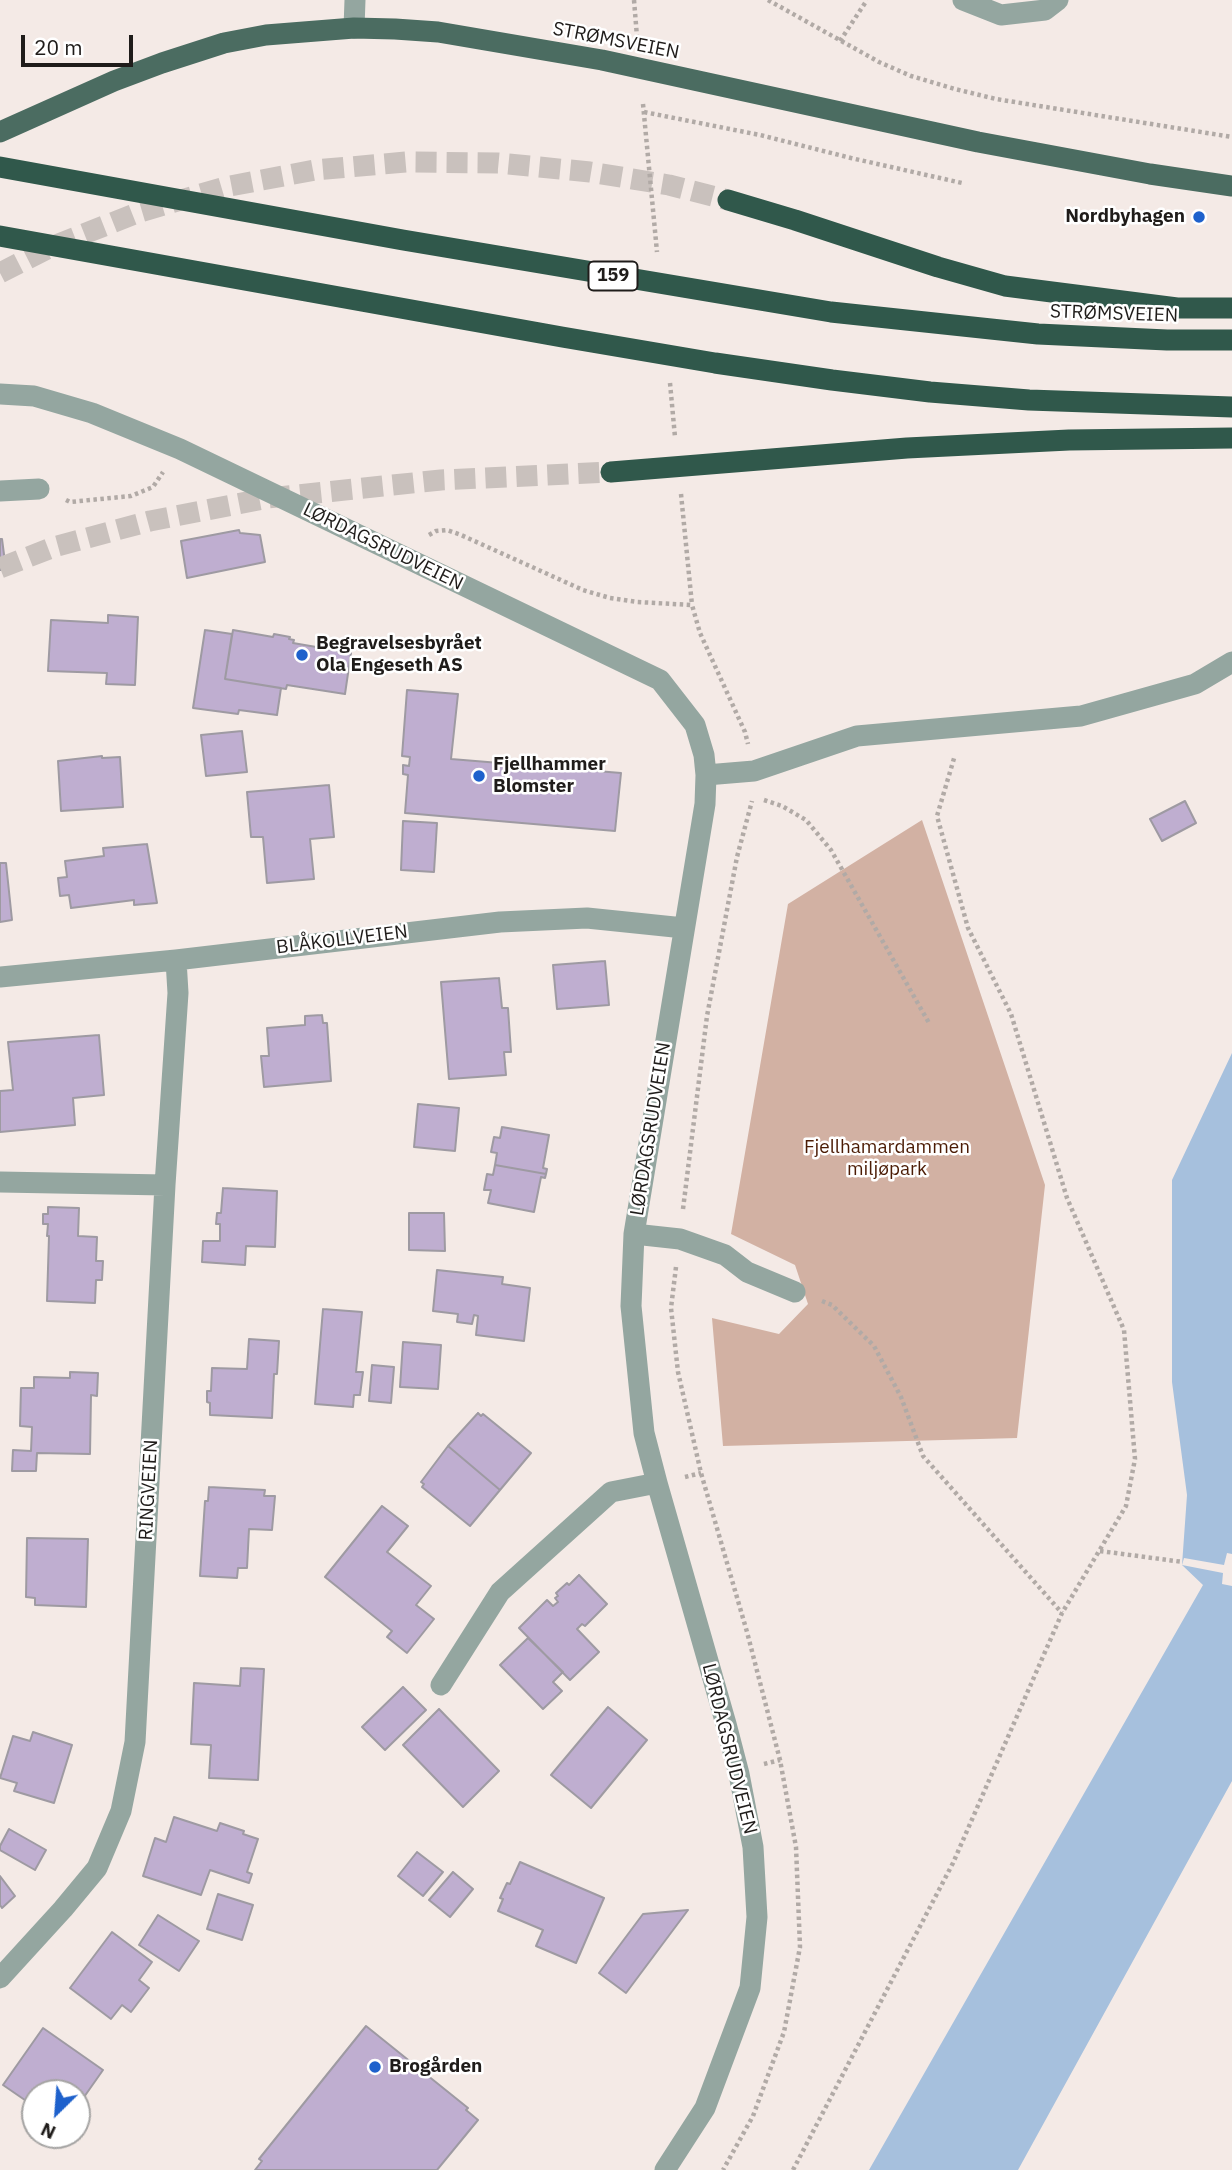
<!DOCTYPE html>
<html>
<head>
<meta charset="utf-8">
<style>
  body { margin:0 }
  #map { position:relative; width:1232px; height:2170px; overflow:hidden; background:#f4eae6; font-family:"IBM Plex Sans",sans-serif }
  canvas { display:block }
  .north { position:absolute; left:21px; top:2079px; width:70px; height:70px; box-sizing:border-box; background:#fff; border:2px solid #a5a4a3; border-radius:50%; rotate:205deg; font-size:19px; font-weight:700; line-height:28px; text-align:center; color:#1f1c1a }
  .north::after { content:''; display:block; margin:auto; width:24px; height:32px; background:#1e61cc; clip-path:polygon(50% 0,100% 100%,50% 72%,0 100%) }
  .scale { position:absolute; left:21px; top:35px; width:112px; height:32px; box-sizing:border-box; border:4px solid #1f1c1a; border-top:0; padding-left:9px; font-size:21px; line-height:24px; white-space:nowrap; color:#1f1c1a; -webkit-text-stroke:5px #fff; paint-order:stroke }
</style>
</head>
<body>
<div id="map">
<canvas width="1232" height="2170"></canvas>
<div class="north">N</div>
<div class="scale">20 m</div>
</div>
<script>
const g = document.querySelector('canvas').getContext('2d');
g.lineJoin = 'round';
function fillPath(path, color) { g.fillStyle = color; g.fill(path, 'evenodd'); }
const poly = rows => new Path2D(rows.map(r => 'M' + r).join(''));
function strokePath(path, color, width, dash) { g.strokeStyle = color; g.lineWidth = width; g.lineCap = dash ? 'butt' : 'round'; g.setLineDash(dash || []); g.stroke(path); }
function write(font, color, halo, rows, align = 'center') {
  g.font = font + ' "IBM Plex Sans",sans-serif'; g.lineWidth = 5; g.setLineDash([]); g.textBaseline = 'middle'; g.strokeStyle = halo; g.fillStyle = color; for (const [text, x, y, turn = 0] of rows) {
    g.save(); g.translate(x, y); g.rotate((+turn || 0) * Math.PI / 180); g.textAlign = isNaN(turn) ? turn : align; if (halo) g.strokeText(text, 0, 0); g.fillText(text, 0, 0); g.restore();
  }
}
const green = poly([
  [922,820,1045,1185,1017,1438,723,1446,712,1318,779,1334,808,1304,795,1265,731,1234,788,904]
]);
const water = poly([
  [1232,1053,1232,1781,1018,2170,869,2170,1203,1585,1182,1565,1187,1495,1172,1382,1172,1180]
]);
const pier = poly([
  [1227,1553,1232,1554,1232,1586,1222,1584,1223,1573,1182,1565,1184,1558,1224,1565]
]);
const building = poly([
  [239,530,240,533,260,535,265,562,187,578,181,541,239,530],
  [0,539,2,539,6,570,0,570,0,539],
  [108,615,138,617,135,685,106,684,107,673,48,671,51,620,108,623,108,615],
  [205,630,232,634,225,679,281,688,277,715,239,710,238,714,193,708,205,630],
  [233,630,273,637,274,634,290,637,289,639,294,640,293,643,351,653,345,694,287,685,286,689,225,679,233,630],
  [407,690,458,694,451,759,621,773,615,831,405,813,408,775,403,774,403,765,409,766,410,757,402,756,407,690],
  [242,731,247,772,206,776,201,735,242,731],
  [102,756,102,758,120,757,123,807,61,811,58,761,102,756],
  [329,785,334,837,310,839,314,879,267,883,263,837,251,837,247,792,329,785],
  [1185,801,1196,823,1162,841,1150,819,1185,801],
  [403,821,437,823,434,872,401,870,403,821],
  [147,844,157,903,134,905,134,900,71,908,69,895,60,896,58,878,67,877,65,861,104,856,103,848,147,844],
  [0,863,6,863,12,920,0,922,0,863],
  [605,961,609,1005,557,1009,553,965,605,961],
  [499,978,502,1008,508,1008,511,1052,504,1052,506,1075,449,1079,441,982,499,978],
  [322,1015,323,1023,327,1023,331,1081,264,1087,261,1056,269,1056,267,1028,305,1025,305,1016,322,1015],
  [99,1035,104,1095,73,1098,75,1125,0,1132,0,1091,13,1090,8,1042,99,1035],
  [418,1104,459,1108,455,1151,414,1147,418,1104],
  [502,1127,549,1135,543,1168,547,1169,546,1174,495,1165,497,1153,491,1152,494,1137,500,1138,502,1127],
  [495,1165,546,1174,545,1178,541,1177,534,1212,488,1203,491,1190,484,1190,487,1174,493,1175,495,1165],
  [223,1188,277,1191,275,1247,246,1246,245,1265,202,1262,203,1241,220,1241,220,1224,216,1224,217,1213,221,1213,223,1188],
  [48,1207,79,1208,78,1236,97,1237,96,1261,103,1261,102,1280,96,1280,95,1303,47,1301,49,1236,47,1236,48,1224,43,1224,43,1214,48,1214,48,1207],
  [409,1213,444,1213,445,1251,409,1250,409,1213],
  [437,1270,503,1277,502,1284,530,1288,524,1341,476,1335,478,1316,474,1315,472,1324,457,1322,458,1314,433,1311,437,1270],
  [323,1309,362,1312,356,1372,363,1372,360,1395,354,1395,353,1407,315,1404,323,1309],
  [249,1339,279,1341,277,1374,274,1374,272,1418,210,1415,210,1403,207,1402,207,1391,211,1391,212,1368,247,1369,249,1339],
  [403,1342,441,1345,438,1389,400,1387,403,1342],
  [372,1365,394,1367,391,1403,369,1401,372,1365],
  [70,1372,98,1373,97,1396,91,1395,90,1454,37,1453,36,1471,12,1471,13,1450,31,1451,32,1427,20,1426,21,1388,34,1388,34,1377,70,1378,70,1372],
  [478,1413,481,1416,483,1414,531,1453,500,1490,448,1446,478,1413],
  [448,1446,500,1490,470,1526,422,1487,424,1484,421,1482,448,1446],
  [209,1487,265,1490,264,1496,275,1496,272,1530,249,1529,247,1568,238,1568,237,1578,200,1576,205,1501,208,1501,209,1487],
  [382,1506,408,1526,387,1552,431,1586,416,1605,434,1619,407,1653,387,1637,392,1631,325,1577,382,1506],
  [27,1538,88,1539,86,1607,35,1605,35,1598,26,1597,27,1538],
  [579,1575,607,1604,585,1626,582,1624,577,1629,599,1652,570,1680,519,1628,547,1600,553,1606,558,1602,555,1598,558,1596,556,1593,567,1583,569,1585,579,1575],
  [528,1638,563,1672,553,1682,562,1691,543,1709,500,1665,528,1638],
  [241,1668,264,1669,258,1780,209,1778,211,1745,191,1744,194,1683,240,1686,241,1668],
  [403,1687,426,1710,385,1750,362,1727,403,1687],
  [608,1707,647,1740,591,1808,551,1775,608,1707],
  [439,1709,499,1771,463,1807,403,1745,439,1709],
  [33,1732,72,1745,54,1803,14,1791,17,1783,0,1778,13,1736,30,1741,33,1732],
  [174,1817,217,1831,220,1823,244,1831,243,1834,258,1839,247,1872,252,1874,249,1883,210,1870,201,1895,143,1876,155,1838,166,1842,174,1817],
  [9,1829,46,1850,35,1870,0,1850,0,1846,9,1829],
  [417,1852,443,1872,423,1896,398,1876,417,1852],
  [520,1862,604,1898,576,1963,536,1946,543,1930,498,1911,503,1899,500,1898,507,1883,510,1884,520,1862],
  [453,1872,473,1889,450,1917,429,1900,453,1872],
  [0,1876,15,1896,2,1908,0,1905,0,1876],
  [218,1894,253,1905,242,1940,207,1929,218,1894],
  [688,1910,626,1993,599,1973,643,1914,688,1910],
  [158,1915,199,1941,179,1971,139,1945,158,1915],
  [112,1932,152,1962,139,1980,149,1988,131,2012,122,2005,111,2019,70,1988,112,1932],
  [366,2026,468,2108,466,2110,478,2120,437,2170,255,2170,262,2161,259,2159,366,2026],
  [43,2028,103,2070,77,2107,77,2093,35,2093,35,2107,3,2085,43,2028]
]);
const highwayTunnel = poly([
  [0,273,51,247,137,213,225,187,315,170,406,162,498,163,590,172,669,185,728,200],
  [0,568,54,547,150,521,268,498,441,480,611,472]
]);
const path = poly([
  [634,0,637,37],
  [768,0,879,62,911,76,955,89,996,99,1232,137],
  [840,41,867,0],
  [643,104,657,252],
  [644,112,760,135,851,158,962,183],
  [670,383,675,437],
  [681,494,692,605],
  [66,500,70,502,131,496,153,487,163,472],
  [429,535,436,531,447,530,461,535,583,590,610,598,637,602,692,605,700,633,745,732,748,744],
  [764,800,782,806,806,820,831,850,929,1023],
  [683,1209,707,1016,737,857,752,801],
  [676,1267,671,1308,678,1372,701,1473,747,1632,780,1760,796,1847,800,1947,784,2032,753,2116,723,2170],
  [822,1301,832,1305,874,1346,901,1397,923,1456,1062,1613],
  [685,1477,701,1473],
  [1100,1551,1183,1562],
  [764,1764,780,1760],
  [793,2170,953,1863,1062,1613,1126,1506,1135,1459,1124,1330,1067,1198,1011,1014,968,928,937,816,955,755]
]);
const minor = poly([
  [963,0,1001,15,1045,10,1058,0],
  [354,28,355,0],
  [0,394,34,396,92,413,180,449,660,680,695,725,704,755,706,775,705,804,634,1234,631,1306,644,1433,657,1483,726,1724,739,1774,753,1847,757,1917,750,1988,705,2108,665,2170],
  [0,491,39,489],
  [706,775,754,771,857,736,1081,716,1195,684,1232,662],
  [0,977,176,960,500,922,587,918,684,928],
  [0,1182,165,1185],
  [634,1234,680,1239,725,1255,747,1272,795,1292],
  [441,1685,500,1592,611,1492,657,1483],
  [0,1978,63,1909,97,1868,121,1811,135,1742,165,1185,178,993,176,960]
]);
const major = poly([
  [0,132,114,81,162,63,224,43,266,35,354,28,395,29,438,32,602,60,978,142,1150,174,1232,186]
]);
const highway = poly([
  [0,167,403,240,831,312,1038,334,1167,340,1232,340],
  [728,200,795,220,938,267,1005,286,1177,308,1232,308],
  [0,236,562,337,715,363,832,380,930,392,1029,400,1232,407],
  [611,472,907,448,1069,440,1232,438]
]);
const markers = [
  [1199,217,7,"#1e61cc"],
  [302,655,7,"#1e61cc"],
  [479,776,7,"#1e61cc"],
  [375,2067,7,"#1e61cc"]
];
const shields = [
  [613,276,49]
];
const shieldNames = [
  ["159",613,276]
];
const streetNames = [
  ["STRØMSVEIEN",616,41,11],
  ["STRØMSVEIEN",1114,314,2],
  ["LØRDAGSRUDVEIEN",383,547,26],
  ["BLÅKOLLVEIEN",342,940,-7],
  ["LØRDAGSRUDVEIEN",651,1129,-81],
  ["RINGVEIEN",149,1490,-87],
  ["LØRDAGSRUDVEIEN",729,1749,76]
];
const poiNames = [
  ["Nordbyhagen",1185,217,"right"],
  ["Begravelsesbyrået",316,644],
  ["Ola Engeseth AS",316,666],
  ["Fjellhammer",493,765],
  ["Blomster",493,787],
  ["Brogården",389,2067]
];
const parkNames = [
  ["Fjellhamardammen",887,1148],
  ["miljøpark",887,1170]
];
fillPath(green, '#d2b1a3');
fillPath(water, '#a6c0dd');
fillPath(pier, '#f4eae6');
fillPath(building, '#bfaed0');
strokePath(building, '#9e9aa2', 2);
strokePath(highwayTunnel, '#c9c1bd', 21, [21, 10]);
strokePath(path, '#b1aaa6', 4.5, [3.5, 3.5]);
strokePath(minor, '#94a6a0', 21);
strokePath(major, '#4b6c61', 21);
strokePath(highway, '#30584b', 21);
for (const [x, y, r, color] of markers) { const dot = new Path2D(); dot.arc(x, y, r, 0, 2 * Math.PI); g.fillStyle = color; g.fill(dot); strokePath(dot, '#fff', 2.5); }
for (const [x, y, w] of shields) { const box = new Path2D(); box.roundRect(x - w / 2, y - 14.5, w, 29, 5); g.fillStyle = '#fff'; g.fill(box); strokePath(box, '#1f1c1a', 2); }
write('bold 18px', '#1f1c1a', null, shieldNames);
write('19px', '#1f1c1a', '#fff', streetNames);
write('bold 19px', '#1f1c1a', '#fff', poiNames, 'left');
write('19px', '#4b1b04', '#fff', parkNames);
</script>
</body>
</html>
